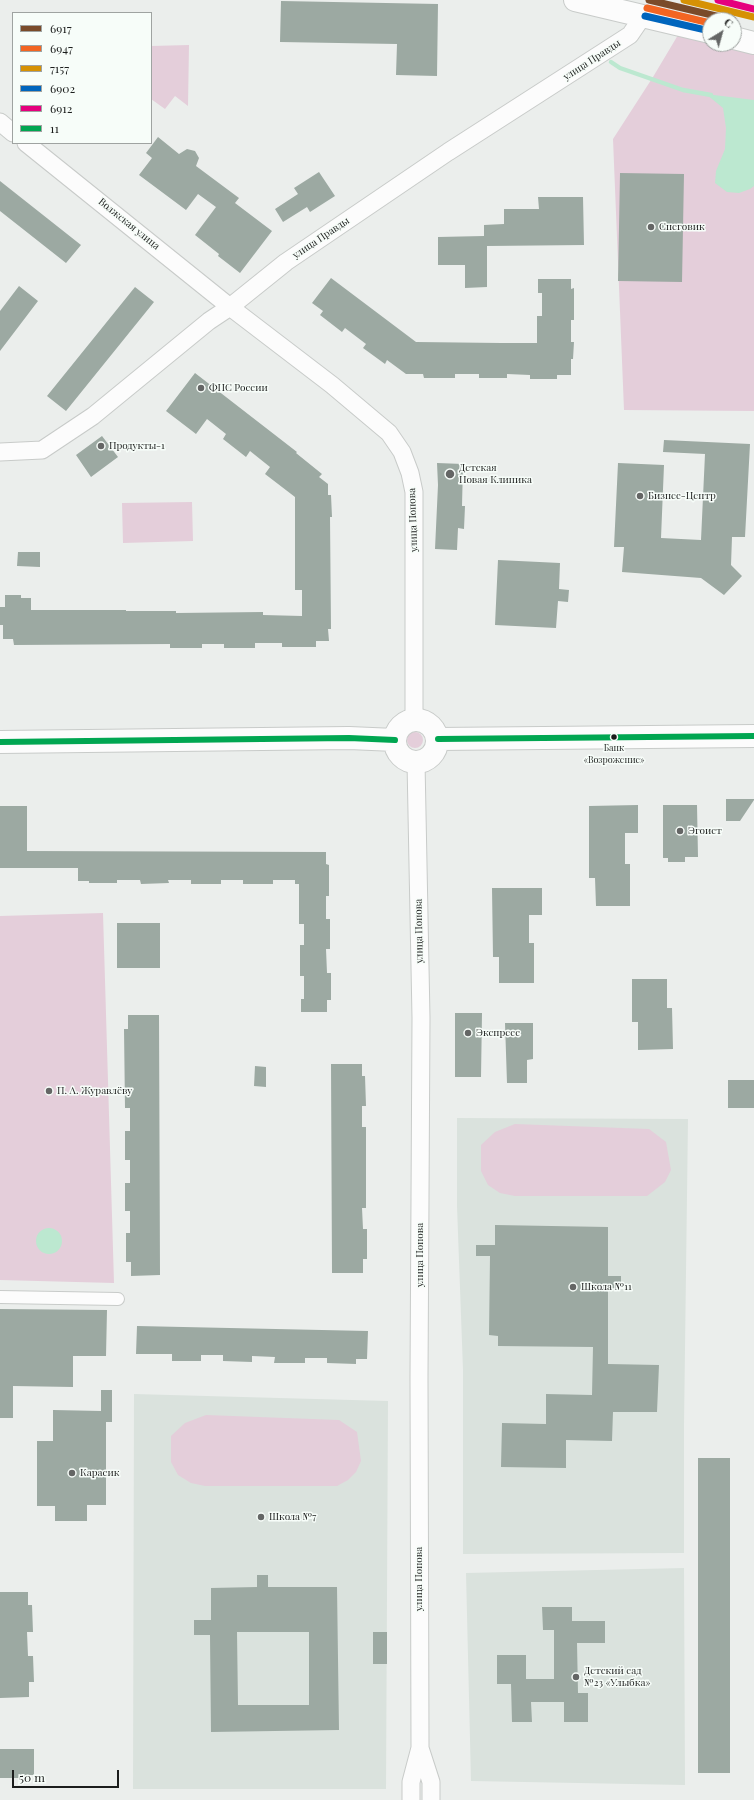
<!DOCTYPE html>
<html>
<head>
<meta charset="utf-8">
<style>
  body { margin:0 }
  #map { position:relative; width:754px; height:1800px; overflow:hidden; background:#ebeeec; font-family:"Playfair Display",serif }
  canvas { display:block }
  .legend { position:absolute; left:12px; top:12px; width:140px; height:132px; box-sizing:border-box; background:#f7fdf9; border:1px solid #9fa3a1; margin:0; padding:5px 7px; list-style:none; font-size:12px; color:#1b1d1c }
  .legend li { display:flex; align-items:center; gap:8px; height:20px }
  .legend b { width:20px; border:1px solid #9fa3a1 }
  .north { position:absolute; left:702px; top:12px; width:40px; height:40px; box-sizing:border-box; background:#f7fdf9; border:1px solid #9fa3a1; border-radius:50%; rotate:37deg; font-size:11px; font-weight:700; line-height:16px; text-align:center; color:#1b1d1c }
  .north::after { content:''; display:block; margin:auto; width:14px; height:18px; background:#646665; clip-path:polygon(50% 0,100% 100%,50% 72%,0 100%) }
  .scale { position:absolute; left:12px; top:1770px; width:107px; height:18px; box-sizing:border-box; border:2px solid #1b1d1c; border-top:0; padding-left:5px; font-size:12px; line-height:14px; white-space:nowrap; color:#1b1d1c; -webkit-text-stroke:3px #f7fdf9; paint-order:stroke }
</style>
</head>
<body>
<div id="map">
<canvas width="754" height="1800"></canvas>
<ul class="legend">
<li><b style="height:5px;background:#7a4b2a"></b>6917</li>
<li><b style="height:5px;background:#f26522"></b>6947</li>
<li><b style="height:5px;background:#d69104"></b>7157</li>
<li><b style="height:5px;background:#0065bd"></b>6902</li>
<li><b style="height:5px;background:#e5007d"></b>6912</li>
<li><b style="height:5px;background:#00a651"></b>11</li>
</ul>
<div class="north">С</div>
<div class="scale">50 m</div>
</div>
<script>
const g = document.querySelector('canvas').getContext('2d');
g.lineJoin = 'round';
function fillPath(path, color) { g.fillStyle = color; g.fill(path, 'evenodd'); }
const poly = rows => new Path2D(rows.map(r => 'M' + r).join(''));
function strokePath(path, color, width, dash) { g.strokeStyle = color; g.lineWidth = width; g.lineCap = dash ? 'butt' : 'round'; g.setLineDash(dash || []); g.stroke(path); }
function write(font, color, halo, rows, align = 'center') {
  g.font = font + ' "Playfair Display",serif'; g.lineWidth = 3; g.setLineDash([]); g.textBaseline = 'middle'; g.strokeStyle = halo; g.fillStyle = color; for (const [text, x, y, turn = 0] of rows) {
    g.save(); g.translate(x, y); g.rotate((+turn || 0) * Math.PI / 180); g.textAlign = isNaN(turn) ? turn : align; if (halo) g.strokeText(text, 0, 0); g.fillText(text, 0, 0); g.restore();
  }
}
const built = poly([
  [457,1118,688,1119,684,1425,684,1553,463,1554,463,1370,457,1206],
  [134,1394,388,1401,386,1789,133,1789],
  [684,1568,685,1785,471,1781,466,1573]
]);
const green = poly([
  [678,35,710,42,710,44,721,44,754,51,754,411,624,410,613,139,653,77],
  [189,45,188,106,175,96,165,109,151,99,151,46],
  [192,502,193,541,123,543,122,503],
  '407 740a8 8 0 1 1 16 0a8 8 0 1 1-16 0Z',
  [103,913,114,1283,0,1280,0,916],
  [515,1124,649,1129,666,1142,671,1170,665,1182,647,1196,515,1196,500,1193,488,1185,481,1171,481,1145,495,1132],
  [206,1415,339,1420,357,1432,361,1461,356,1472,348,1480,337,1486,205,1486,191,1483,178,1475,171,1462,171,1436,185,1423]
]);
const water = poly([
  [706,94,754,100,754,186,750,189,739,193,727,192,715,183,716,171,725,149,726,128,723,108],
  '36 1241a13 13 0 1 1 26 0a13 13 0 1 1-26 0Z'
]);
const stream = poly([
  [611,62,620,68,683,90,711,95]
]);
const building = poly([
  [281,1,438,4,437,76,396,75,397,44,280,42],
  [158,137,179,154,187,149,195,151,199,158,196,166,239,198,235,203,272,231,240,273,218,256,219,254,195,235,216,207,198,194,186,210,139,175,152,158,146,153],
  [319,172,335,196,310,212,307,207,283,222,275,209,298,194,294,188],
  [620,173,684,174,682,282,618,281],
  [0,181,81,245,66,263,0,211],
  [538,197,583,197,584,245,487,246,487,287,465,288,465,265,438,265,438,237,484,236,484,225,504,224,504,209,539,209],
  [331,278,416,342,501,343,537,343,537,316,542,316,542,293,538,293,538,279,571,279,571,289,574,288,574,320,571,320,571,342,574,342,573,359,571,359,571,375,557,375,557,379,530,379,530,375,507,374,507,378,479,378,479,374,455,374,455,378,424,378,423,374,406,374,387,360,385,364,363,348,366,344,345,328,342,332,320,315,323,311,312,303],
  [19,286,38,301,0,351,0,311],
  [135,287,154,302,66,411,47,396],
  [195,373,297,452,296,453,322,474,319,477,328,484,328,495,331,495,332,517,330,517,331,629,328,629,329,641,316,641,316,647,282,647,282,643,255,643,255,648,224,648,224,644,202,644,202,648,170,648,170,644,14,645,13,639,3,639,3,625,0,625,0,607,5,607,5,595,21,595,21,598,31,598,31,610,126,610,126,611,176,611,176,613,263,612,263,615,302,616,302,590,295,590,295,497,265,474,270,467,250,451,246,457,223,439,226,434,207,419,196,434,166,411],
  [102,436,118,457,91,477,76,455],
  [664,440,750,444,745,537,732,537,731,565,742,576,724,595,701,578,622,572,624,547,614,547,618,463,664,465,661,538,701,540,705,454,663,452],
  [437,463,463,464,462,506,465,506,464,529,458,528,457,550,435,549,438,485],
  [18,552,40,552,40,567,17,566],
  [498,560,560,563,559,589,569,590,568,602,558,601,556,628,495,625],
  [726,799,754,799,754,800,740,821,726,821],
  [638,805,638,833,625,833,625,864,630,864,630,906,596,906,595,878,589,878,589,806],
  [663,805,697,805,698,857,685,857,685,862,668,862,668,858,663,858],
  [0,806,27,806,27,851,326,852,326,864,329,865,329,896,326,896,326,919,330,919,330,949,326,949,327,973,331,973,331,1000,327,1000,327,1012,301,1012,301,999,304,999,304,976,300,976,300,945,304,945,304,924,299,924,299,884,295,884,295,880,273,880,273,884,243,884,243,880,221,880,221,884,191,884,191,880,168,880,169,883,141,884,140,880,117,880,117,883,89,883,89,881,78,881,78,868,0,868],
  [492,888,542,888,542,915,529,915,529,943,534,943,534,983,499,983,499,957,493,957],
  [117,923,160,923,160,968,117,968],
  [632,979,667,979,667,1008,672,1008,673,1049,638,1050,638,1022,632,1022],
  [455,1013,482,1013,481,1077,455,1077],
  [128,1015,159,1015,160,1275,131,1276,131,1262,126,1262,126,1233,130,1233,130,1211,125,1211,125,1183,130,1183,130,1160,125,1160,125,1131,130,1131,130,1108,125,1108,124,1029,128,1029],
  [505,1023,533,1023,533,1059,527,1060,527,1083,507,1083],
  [331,1064,362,1064,362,1076,365,1076,366,1106,362,1106,362,1127,366,1127,366,1208,362,1208,363,1229,367,1229,367,1259,363,1259,363,1273,332,1273],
  [255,1066,266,1067,266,1087,254,1086],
  [728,1080,754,1080,754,1108,728,1108],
  [495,1225,608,1227,608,1276,621,1276,621,1288,608,1288,608,1364,659,1365,657,1412,613,1412,612,1441,566,1440,566,1468,501,1467,502,1423,546,1424,546,1394,592,1395,593,1347,498,1346,498,1336,489,1335,490,1256,476,1256,476,1245,495,1245],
  [0,1309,107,1310,106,1356,73,1356,73,1387,13,1386,13,1418,0,1418],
  [137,1326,368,1331,367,1359,356,1359,356,1364,327,1363,327,1358,305,1358,305,1363,274,1363,275,1357,252,1356,252,1362,223,1361,223,1355,201,1355,201,1361,172,1361,172,1354,136,1354],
  [101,1390,112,1390,112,1422,106,1422,106,1505,87,1505,87,1521,55,1521,55,1506,37,1506,37,1441,53,1441,53,1410,101,1411],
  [698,1458,730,1458,730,1773,698,1773],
  [257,1575,268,1575,268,1587,337,1587,339,1730,211,1732,210,1635,194,1635,194,1620,211,1620,211,1588,257,1587],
  [237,1632,309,1632,309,1705,238,1705],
  [0,1592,28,1592,28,1605,32,1605,33,1632,27,1632,28,1656,33,1656,34,1682,29,1682,29,1697,0,1698],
  [542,1607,572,1607,572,1621,605,1621,605,1643,577,1643,578,1693,588,1693,588,1722,564,1722,564,1702,531,1702,532,1722,512,1722,511,1684,497,1684,497,1655,526,1655,526,1679,554,1679,554,1630,543,1630],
  [373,1632,387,1632,387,1664,373,1664],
  [0,1749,34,1749,34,1775,26,1775,26,1778,0,1778]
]);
const pedestrian = poly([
  [0,1297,118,1299]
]);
const minor = poly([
  [0,122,13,133],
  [26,143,230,307,332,385,389,433,402,452,410,473,414,492,414,719],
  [0,452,42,450,93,416,209,321,230,307,286,262,448,152,630,35,643,16],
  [420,1748,431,1782,431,1800],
  [411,1800,411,1782,420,1748,419,1377,421,1018,416,762]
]);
const secondary = poly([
  [575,0,710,32],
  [734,38,754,43],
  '395 741a21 21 0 1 1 42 0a21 21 0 1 1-42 0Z',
  [438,739,754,736],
  [0,742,349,738,395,740]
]);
const bus1 = poly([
  [438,739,754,736],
  [0,742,349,738,395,740]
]);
const rail1 = poly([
  [649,0,733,20]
]);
const rail2 = poly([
  [647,8,710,23]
]);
const rail3 = poly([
  [684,0,754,17]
]);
const rail4 = poly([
  [645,16,710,31]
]);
const rail5 = poly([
  [718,0,754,9]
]);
const markers = [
  [651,227,4,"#646665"],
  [201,388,4,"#646665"],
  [101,446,4,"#646665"],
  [450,474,5,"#646665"],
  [640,496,4,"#646665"],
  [614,737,3.5,"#1b1d1c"],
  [680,831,4,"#646665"],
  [468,1033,4,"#646665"],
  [49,1091,4,"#646665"],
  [573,1287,4,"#646665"],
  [72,1473,4,"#646665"],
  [261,1517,4,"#646665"],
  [576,1677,4,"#646665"]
];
const busNames = [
  ["Банк",614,748],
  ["«Возрожение»",614,760]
];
const streetNames = [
  ["улица Правды",592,60,-33],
  ["Волжская улица",129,224,39],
  ["улица Правды",321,238,-34],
  ["улица Попова",413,520,-92],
  ["улица Попова",419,931,-91],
  ["улица Попова",420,1255,-90],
  ["улица Попова",419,1579,-90]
];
const poiNames = [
  ["Снеговик",659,227],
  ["ФНС России",209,388],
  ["Продукты-1",109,446],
  ["Детская",459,468],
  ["Новая Клиника",459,480],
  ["Бизнес-Центр",648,496],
  ["Эгоист",688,831],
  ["Экспресс",476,1033],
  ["П. А. Журавлёву",57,1091],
  ["Школа №11",581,1287],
  ["Карасик",80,1473],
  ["Школа №7",269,1517],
  ["Детский сад",584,1671],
  ["№23 «Улыбка»",584,1683]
];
fillPath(built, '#dae2dd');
fillPath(green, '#e4ceda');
fillPath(water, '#bce8d0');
strokePath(stream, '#bce8d0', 4.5);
fillPath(building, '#9ca9a2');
strokePath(pedestrian, '#c8cbc9', 14);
strokePath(minor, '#c8cbc9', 19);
strokePath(secondary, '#c8cbc9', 24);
strokePath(pedestrian, '#fcfcfc', 12);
strokePath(minor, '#fcfcfc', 17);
strokePath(secondary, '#fcfcfc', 22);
strokePath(bus1, '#00a651', 6);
strokePath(rail1, '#7a4b2a', 7);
strokePath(rail2, '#f26522', 7);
strokePath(rail3, '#d69104', 7);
strokePath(rail4, '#0065bd', 7);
strokePath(rail5, '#e5007d', 7);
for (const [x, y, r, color] of markers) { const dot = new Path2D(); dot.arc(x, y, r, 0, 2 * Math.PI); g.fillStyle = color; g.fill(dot); strokePath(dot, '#f7fdf9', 1.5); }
write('9px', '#1b1d1c', '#f7fdf9', busNames);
write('10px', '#1b1d1c', '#f7fdf9', streetNames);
write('10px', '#1b1d1c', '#f7fdf9', poiNames, 'left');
</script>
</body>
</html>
